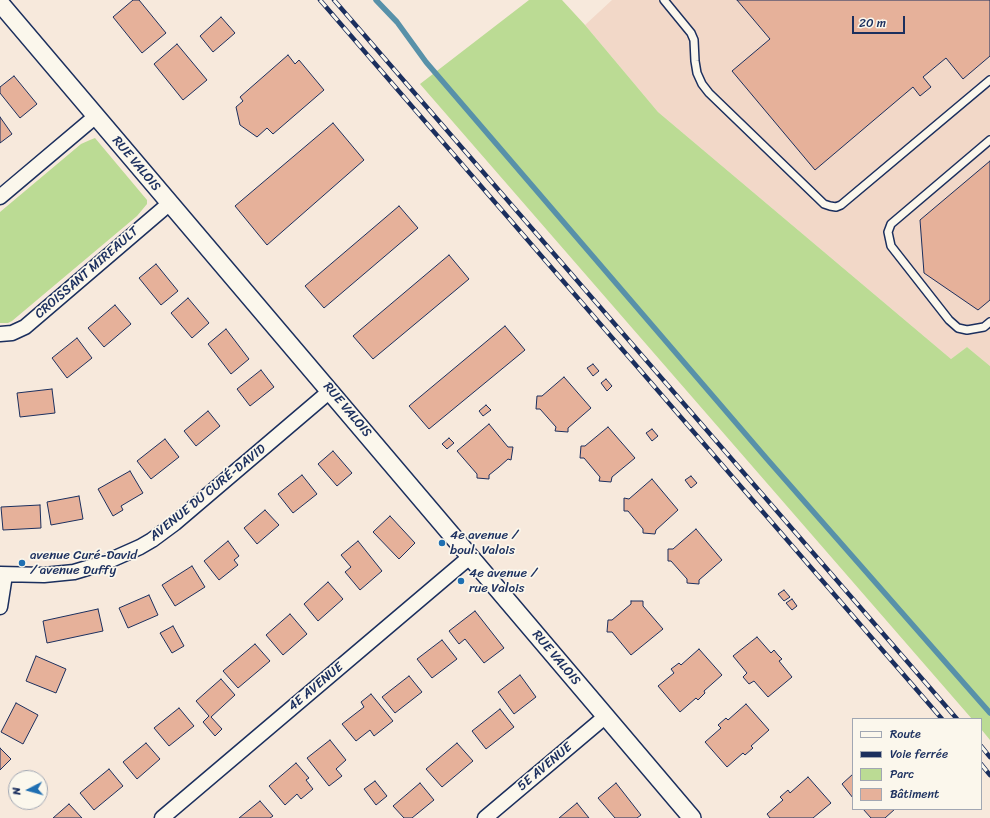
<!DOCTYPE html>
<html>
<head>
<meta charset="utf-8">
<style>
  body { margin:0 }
  #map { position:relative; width:990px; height:818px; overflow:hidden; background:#f7e9dc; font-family:Sriracha,sans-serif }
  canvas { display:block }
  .legend { position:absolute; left:852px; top:718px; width:130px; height:92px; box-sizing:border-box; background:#fbf7ec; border:1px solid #a1a7b3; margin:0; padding:5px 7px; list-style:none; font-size:12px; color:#1b2f5e }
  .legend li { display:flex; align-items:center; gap:8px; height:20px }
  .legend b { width:20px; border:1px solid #a1a7b3 }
  .north { position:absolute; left:8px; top:770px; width:40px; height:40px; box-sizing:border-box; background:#fbf7ec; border:1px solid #a1a7b3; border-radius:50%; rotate:264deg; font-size:11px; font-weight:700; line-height:16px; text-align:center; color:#1b2f5e }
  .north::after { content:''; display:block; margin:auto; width:14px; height:18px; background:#1f6fb2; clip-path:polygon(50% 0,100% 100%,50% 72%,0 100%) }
  .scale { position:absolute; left:852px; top:16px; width:53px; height:18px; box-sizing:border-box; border:2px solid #1b2f5e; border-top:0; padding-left:5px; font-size:12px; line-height:14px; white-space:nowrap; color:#1b2f5e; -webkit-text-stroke:3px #fbf7ec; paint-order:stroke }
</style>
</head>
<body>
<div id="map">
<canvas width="990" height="818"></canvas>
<ul class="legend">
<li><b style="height:5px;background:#fbf7ec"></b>Route</li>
<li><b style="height:5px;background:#1b2f5e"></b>Voie ferrée</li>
<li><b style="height:11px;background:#bbdb94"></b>Parc</li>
<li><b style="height:11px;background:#e6b19a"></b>Bâtiment</li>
</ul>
<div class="north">N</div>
<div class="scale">20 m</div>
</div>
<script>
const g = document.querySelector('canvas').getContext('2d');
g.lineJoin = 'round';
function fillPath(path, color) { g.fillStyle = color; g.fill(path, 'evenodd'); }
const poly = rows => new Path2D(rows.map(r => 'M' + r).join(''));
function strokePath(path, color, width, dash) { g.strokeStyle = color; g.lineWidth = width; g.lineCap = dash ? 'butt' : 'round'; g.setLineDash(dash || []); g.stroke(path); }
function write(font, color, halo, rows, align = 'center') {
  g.font = font + ' Sriracha,sans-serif'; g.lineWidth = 3.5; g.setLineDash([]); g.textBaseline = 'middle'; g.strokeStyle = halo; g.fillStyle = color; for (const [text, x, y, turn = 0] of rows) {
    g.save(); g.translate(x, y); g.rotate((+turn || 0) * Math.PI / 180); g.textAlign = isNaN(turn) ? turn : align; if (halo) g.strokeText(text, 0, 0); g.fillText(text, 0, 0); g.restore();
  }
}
const built = poly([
  [612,0,990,0,990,366,967,347,951,359,658,112,585,25]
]);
const green = poly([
  [529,0,562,0,585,25,658,112,951,359,967,347,990,366,990,740,981,729,981,719,972,719,420,84],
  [95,138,147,200,147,204,137,216,12,321,8,323,0,323,0,212,81,144,90,140]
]);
const stream = poly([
  [376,0,397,22,426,62,767,459,990,713]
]);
const building = poly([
  [133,0,139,0,166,33,142,53,113,17,133,0],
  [737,0,990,0,990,56,963,79,946,58,923,77,931,87,920,96,913,87,815,170,732,71,770,39,737,0],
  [221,17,235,33,213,52,200,36,221,17],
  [177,44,207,80,183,100,154,64,177,44],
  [288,55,295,64,299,60,324,90,273,134,267,128,257,137,240,125,236,107,243,101,240,97,288,55],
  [14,76,37,104,20,118,0,93,0,87,14,76],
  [0,117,12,134,0,143,0,117],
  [333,123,364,160,267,245,235,206,333,123],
  [990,161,990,300,978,310,924,273,920,220,990,161],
  [399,206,418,228,324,308,305,286,399,206],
  [449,255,469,279,373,359,353,336,449,255],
  [156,264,178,291,161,305,139,278,156,264],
  [188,298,209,323,192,338,171,313,188,298],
  [115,305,131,324,104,347,88,328,115,305],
  [505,326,525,350,429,429,409,406,505,326],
  [226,329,249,359,231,374,208,344,226,329],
  [77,338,92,358,67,378,52,358,77,338],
  [593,364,599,371,593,376,587,368,593,364],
  [261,370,274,387,250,406,237,389,261,370],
  [564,377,591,408,568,428,568,432,555,431,556,427,540,409,536,409,537,396,542,396,564,377],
  [606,379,612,386,607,391,601,383,606,379],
  [52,389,55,413,20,417,17,393,52,389],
  [486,405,491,410,483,416,479,411,486,405],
  [208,411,220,426,196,446,184,431,208,411],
  [489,424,508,447,513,447,511,460,508,459,499,467,489,475,489,479,477,478,477,474,457,451,489,424],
  [608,427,635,458,612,477,611,482,599,481,600,477,584,458,580,458,581,446,585,446,608,427],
  [652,429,658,436,652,441,646,433,652,429],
  [449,438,454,443,447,449,442,444,449,438],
  [165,439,179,457,151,479,137,461,165,439],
  [333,451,352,473,337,486,318,464,333,451],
  [130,471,143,493,121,506,123,510,113,516,98,489,130,471],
  [302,475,317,494,293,513,278,494,302,475],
  [691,476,697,483,691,488,685,480,691,476],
  [652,479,678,510,656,530,655,534,643,533,643,529,628,511,624,511,624,498,629,499,652,479],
  [79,496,83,519,51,525,47,502,79,496],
  [40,505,41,528,3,530,1,507,40,505],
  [265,510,279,525,257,544,244,528,265,510],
  [390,516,415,543,399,559,373,532,390,516],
  [696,529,722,560,699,580,699,584,687,583,687,579,671,561,668,561,668,549,673,549,696,529],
  [228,541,239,556,234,560,238,565,219,580,204,561,228,541],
  [358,541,382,571,360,590,345,572,351,567,341,555,358,541],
  [192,566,205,587,175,606,162,585,192,566],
  [328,582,343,599,318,621,304,604,328,582],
  [784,590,790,597,784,601,778,594,784,590],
  [149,595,158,615,128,628,119,608,149,595],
  [792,599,797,606,792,610,786,603,792,599],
  [631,601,643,601,643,606,663,629,631,655,612,632,607,632,608,620,612,620,631,604,631,601],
  [98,609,103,631,47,643,43,621,98,609],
  [475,611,504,648,484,663,465,639,459,644,449,631,475,611],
  [290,614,307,634,283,655,266,635,290,614],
  [173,626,184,646,172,653,160,633,173,626],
  [757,637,771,653,774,650,778,655,782,659,779,661,792,677,768,697,754,681,749,684,743,677,747,673,733,656,757,637],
  [442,640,457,659,432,678,417,659,442,640],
  [255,644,270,661,238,688,223,671,255,644],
  [699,649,722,675,704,691,705,693,698,700,696,698,680,712,658,686,674,673,671,669,679,663,681,665,699,649],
  [36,656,66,669,56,693,26,681,36,656],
  [520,675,536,697,514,714,498,692,520,675],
  [409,676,422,692,395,713,382,697,409,676],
  [221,679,235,695,211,717,222,729,215,736,203,722,209,716,196,701,221,679],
  [371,694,393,721,374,736,370,730,356,741,342,724,364,707,361,702,371,694],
  [16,703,38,715,23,744,1,732,16,703],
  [746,704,769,730,751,746,753,748,745,755,743,753,727,767,705,742,721,728,718,725,726,718,728,720,746,704],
  [179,708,194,726,169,746,154,728,179,708],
  [500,709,514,727,486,749,472,731,500,709],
  [330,740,346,760,336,769,342,776,329,786,307,758,330,740],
  [146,743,160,759,137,779,123,762,146,743],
  [457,743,473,761,442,787,426,769,457,743],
  [0,748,11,759,0,770,0,748],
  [296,763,309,778,306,780,313,789,301,799,297,794,285,805,269,786,296,763],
  [109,769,123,786,94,810,80,793,109,769],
  [853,774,853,798,842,784,853,774],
  [808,777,831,803,813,818,770,818,767,814,783,800,780,797,788,790,790,793,808,777],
  [375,781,387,796,376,805,364,789,375,781],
  [420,783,434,800,412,818,404,818,393,806,420,783],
  [616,783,641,815,637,818,615,818,598,798,616,783],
  [260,801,273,816,270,818,239,818,260,801],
  [577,803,589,818,559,818,577,803],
  [69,804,82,818,53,818,69,804],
  [863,809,895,809,885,818,871,818,863,809]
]);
const service = poly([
  [664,0,691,33,694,40,695,61,697,73,702,84,709,93,824,204,830,206,836,207,841,205,990,80],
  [990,140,891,224,888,232,891,246,949,320,958,328,967,330,984,327,990,322]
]);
const minor = poly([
  [0,197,96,116],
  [0,334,12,333,25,327,170,203],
  [0,574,44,575,74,572,104,563,140,547,152,540,175,523,330,391],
  [0,607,5,575],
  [162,818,471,556],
  [485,818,606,716]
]);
const tertiary = poly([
  [0,3,692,818]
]);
const rail = poly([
  [320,0,942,719],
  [334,0,957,719],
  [981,746,990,757],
  [981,764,990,775]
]);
const markers = [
  [442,543,4,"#1f6fb2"],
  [22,563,4,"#1f6fb2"],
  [461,581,4,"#1f6fb2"]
];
const streetNames = [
  ["RUE VALOIS",136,164,50],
  ["CROISSANT MIREAULT",87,273,-41],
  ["RUE VALOIS",347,410,50],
  ["AVENUE DU CURÉ-DAVID",208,493,-39],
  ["RUE VALOIS",556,658,50],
  ["4E AVENUE",316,687,-40],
  ["5E AVENUE",545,767,-40]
];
const poiNames = [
  ["4e avenue /",450,536],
  ["boul. Valois",450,551],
  ["avenue Curé-David",30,556],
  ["/ avenue Duffy",30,571],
  ["4e avenue /",469,574],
  ["rue Valois",469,589]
];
fillPath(built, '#f2d8c8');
fillPath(green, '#bbdb94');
strokePath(stream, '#5891a9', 5.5);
fillPath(building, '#e6b19a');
strokePath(building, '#1b2f5e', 1);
strokePath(service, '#1b2f5e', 10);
strokePath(minor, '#1b2f5e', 17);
strokePath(tertiary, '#1b2f5e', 20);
strokePath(service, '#fbf7ec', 7);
strokePath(minor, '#fbf7ec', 14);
strokePath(tertiary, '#fbf7ec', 17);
strokePath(rail, '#1b2f5e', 4.5);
strokePath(rail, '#fbf7ec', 3, [9]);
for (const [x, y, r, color] of markers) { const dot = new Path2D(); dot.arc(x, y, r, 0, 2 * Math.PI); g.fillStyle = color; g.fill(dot); strokePath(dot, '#fbf7ec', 1.5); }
write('13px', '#1b2f5e', '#fbf7ec', streetNames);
write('13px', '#1b2f5e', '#fbf7ec', poiNames, 'left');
</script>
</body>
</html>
